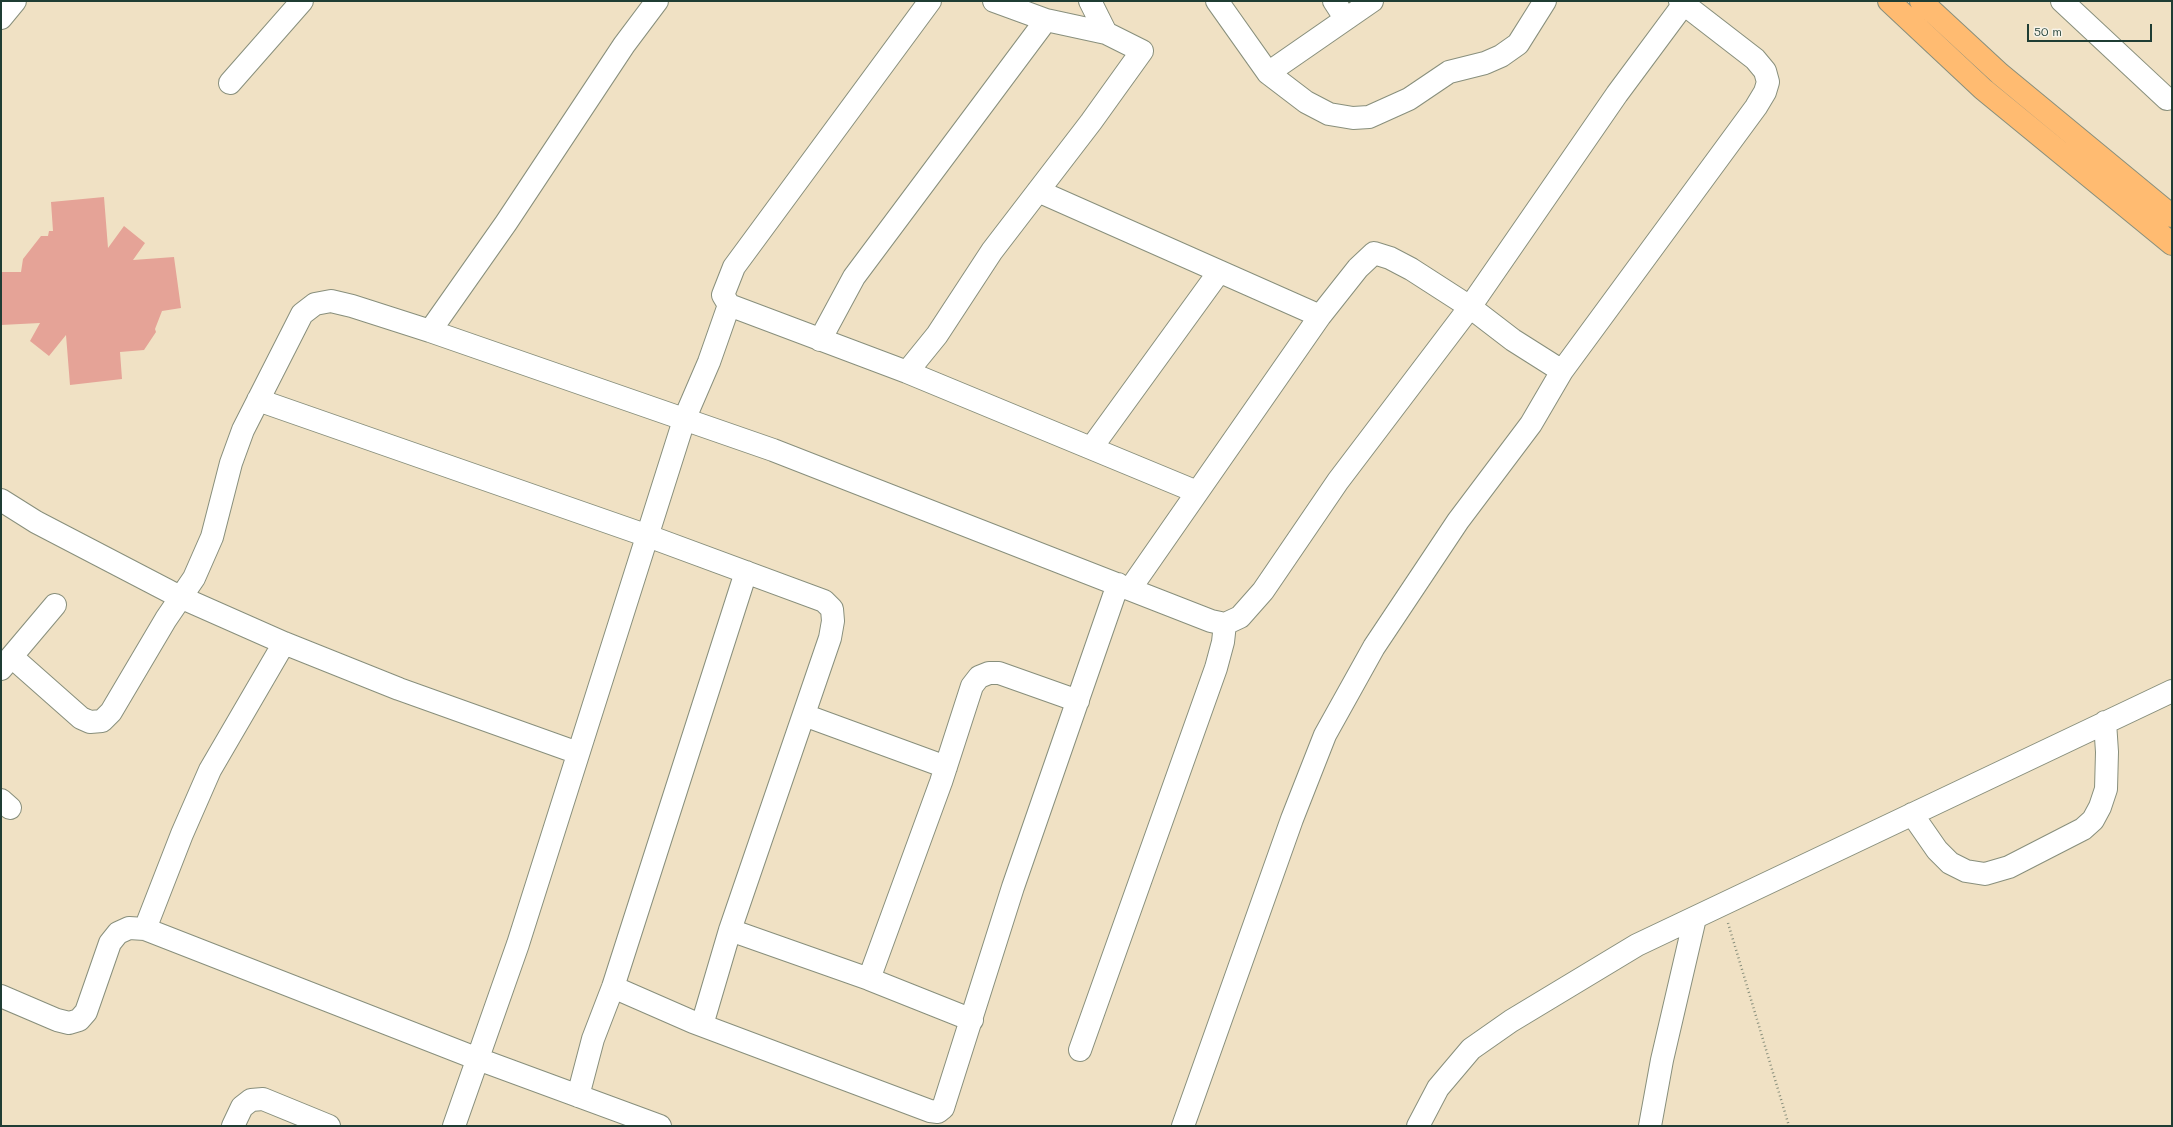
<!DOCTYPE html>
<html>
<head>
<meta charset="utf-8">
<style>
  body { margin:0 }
  #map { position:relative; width:2173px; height:1127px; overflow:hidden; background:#f0e1c4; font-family:Mali,sans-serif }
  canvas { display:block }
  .frame { position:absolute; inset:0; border:2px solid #1f3d34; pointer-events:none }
  .scale { position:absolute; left:2027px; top:24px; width:125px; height:18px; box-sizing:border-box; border:2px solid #1f3d34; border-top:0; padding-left:5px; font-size:12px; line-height:14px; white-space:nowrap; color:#1f3d34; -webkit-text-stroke:3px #f7f3e8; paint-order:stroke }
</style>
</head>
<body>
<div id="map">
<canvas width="2173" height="1127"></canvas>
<div class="frame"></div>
<div class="scale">50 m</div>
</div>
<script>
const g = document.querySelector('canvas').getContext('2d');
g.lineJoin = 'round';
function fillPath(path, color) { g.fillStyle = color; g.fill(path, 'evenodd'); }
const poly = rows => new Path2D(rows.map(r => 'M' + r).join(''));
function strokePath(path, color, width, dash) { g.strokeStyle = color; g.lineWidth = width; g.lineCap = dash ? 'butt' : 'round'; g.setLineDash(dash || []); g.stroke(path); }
const building = poly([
  [104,197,108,248,124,226,145,243,133,260,174,257,181,308,162,311,155,329,156,332,144,350,120,352,122,379,70,385,66,335,49,356,30,341,40,323,1,325,1,272,21,272,23,259,41,236,48,236,49,231,53,231,51,202]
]);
const path = poly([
  [1728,923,1789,1126]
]);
const minor = poly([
  [930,1,734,267,723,295,729,305,907,372,1197,492],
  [1090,1,1106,33],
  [1217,1,1268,73,1372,1],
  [1334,1,1345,18],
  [2062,1,2167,99],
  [1,18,15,1],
  [1268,73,1306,102,1329,114,1353,118,1369,117,1409,99,1449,72,1485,63,1501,56,1518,44,1545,1],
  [230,83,302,1],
  [1038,191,1320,316],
  [430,331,506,223,624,45,657,1],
  [820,340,854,277,1046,20],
  [1562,371,1756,107,1765,92,1768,82,1765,71,1755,59,1680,1],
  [907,372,937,335,992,251,1091,122,1142,51,1106,33,1046,20,994,1],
  [258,400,648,536,824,601,832,609,833,621,830,638,730,930,702,1025],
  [1092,447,1219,272],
  [1,500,36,522,180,597,284,643,399,689,578,753],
  [1130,589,1320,316,1358,268,1374,253,1390,258,1411,269,1470,307,1617,94,1686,1],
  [12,657,81,718,90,722,102,721,111,712,166,619,194,578,212,537,231,463,243,430,302,314,315,304,331,301,352,306,430,331,773,450,1211,621,1225,624,1240,617,1263,591,1338,481,1470,307,1513,340,1562,371,1531,424,1458,521,1374,647,1325,735,1292,819,1183,1126],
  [1,669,55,605],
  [804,715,946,767],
  [1,800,10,808],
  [1912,814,1937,850,1950,863,1966,871,1985,874,2009,867,2083,829,2093,820,2100,807,2106,789,2107,752,2105,722],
  [145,929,182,834,210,770,284,643],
  [730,930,869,979,972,1020],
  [869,979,941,782,972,686,979,677,989,673,999,673,1078,701],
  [613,987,693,1022,930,1111,938,1112,943,1108,1013,887,1118,584],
  [1,996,57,1020,69,1023,79,1020,86,1012,110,943,118,933,129,928,145,929,478,1059,660,1126],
  [1080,1050,1216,668,1223,642,1225,624],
  [578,1096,593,1039,613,987,746,572],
  [233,1126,242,1107,251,1100,263,1099,329,1126],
  [454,1126,518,944,684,420,709,362,729,305],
  [1418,1126,1438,1088,1471,1049,1511,1021,1637,945,2172,691],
  [1650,1126,1662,1060,1695,918]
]);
const major = poly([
  [1889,1,1983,89,2172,244],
  [1921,1,2000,74,2172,216]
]);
fillPath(building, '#e5a397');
strokePath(minor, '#888f7c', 24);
strokePath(major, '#888f7c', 24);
strokePath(path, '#888f7c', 2.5, [1, 3]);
strokePath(minor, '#fff', 22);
strokePath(major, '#ffbb71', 22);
</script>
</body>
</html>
